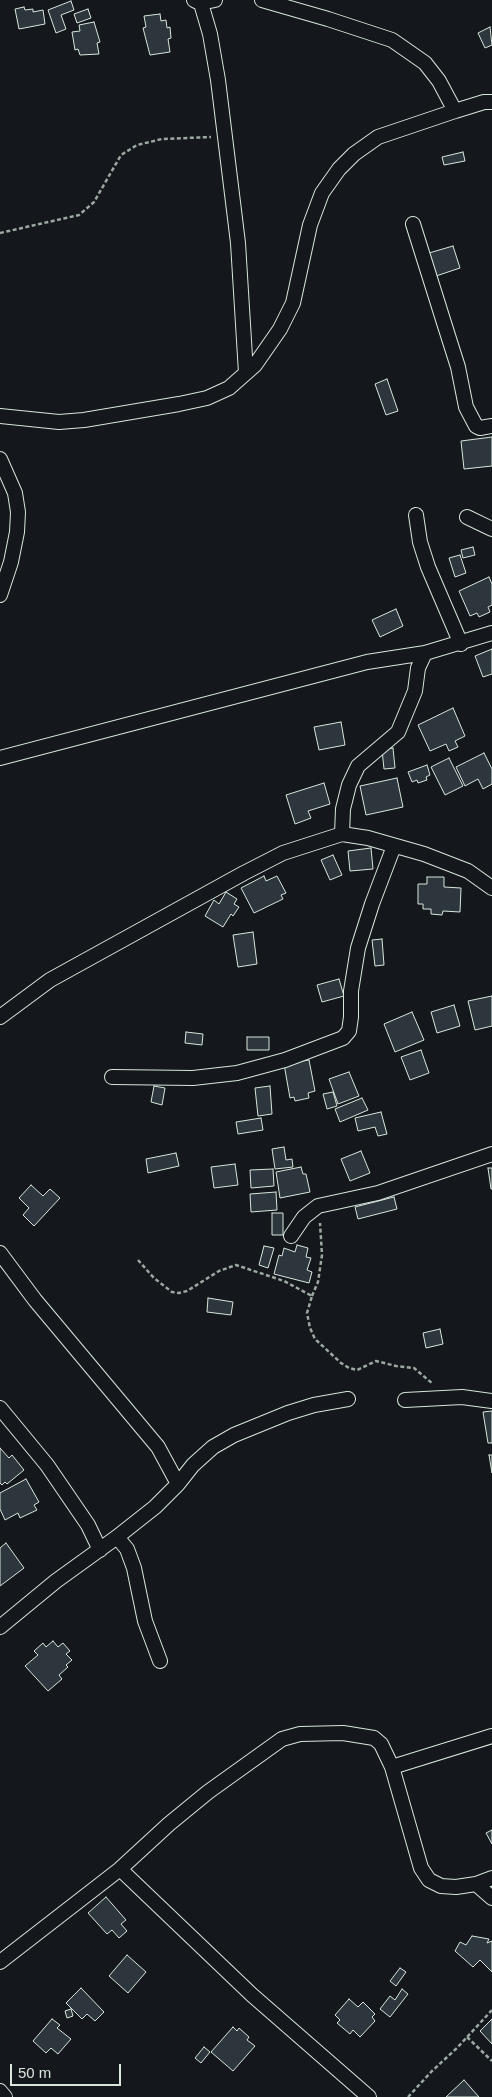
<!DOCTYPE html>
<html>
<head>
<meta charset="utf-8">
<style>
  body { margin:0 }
  #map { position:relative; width:492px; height:2097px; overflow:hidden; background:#14181c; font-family:Arial,sans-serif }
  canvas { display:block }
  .scale { position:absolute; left:10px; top:2064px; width:111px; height:22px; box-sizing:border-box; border:2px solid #d8e6dc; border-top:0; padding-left:6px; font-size:15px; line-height:18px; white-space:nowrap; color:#d8e6dc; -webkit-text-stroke:4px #14181c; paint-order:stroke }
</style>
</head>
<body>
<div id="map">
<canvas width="492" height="2097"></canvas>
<div class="scale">50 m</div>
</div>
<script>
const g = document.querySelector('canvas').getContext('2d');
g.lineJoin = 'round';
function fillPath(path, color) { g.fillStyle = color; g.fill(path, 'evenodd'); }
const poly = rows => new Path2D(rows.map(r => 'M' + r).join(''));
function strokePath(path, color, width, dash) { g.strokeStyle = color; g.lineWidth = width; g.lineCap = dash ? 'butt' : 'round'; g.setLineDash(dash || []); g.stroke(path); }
const building = poly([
  [71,1,74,10,61,15,66,29,56,33,48,10,71,1],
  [24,7,25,10,33,9,33,12,43,10,45,24,19,29,15,9,24,7],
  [88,9,91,18,77,23,74,14,88,9],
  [160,14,161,21,166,20,167,28,170,27,171,38,168,39,170,52,150,55,143,28,146,27,144,16,160,14],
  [94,22,100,42,97,43,99,54,80,55,78,49,75,50,72,32,80,31,79,25,94,22],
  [490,27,492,45,485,48,478,33,490,27],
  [463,152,465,161,444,165,442,157,463,152],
  [453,246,460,268,436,276,429,253,453,246],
  [387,379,398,411,386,415,375,384,387,379],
  [492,437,492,466,464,469,461,441,492,437],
  [473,547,475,555,463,558,461,550,473,547],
  [460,555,466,573,455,577,449,558,460,555],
  [489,577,492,584,492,605,488,607,490,612,479,617,477,613,470,616,459,591,489,577],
  [396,609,403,626,380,637,372,620,396,609],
  [492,649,492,674,483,677,475,656,492,649],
  [453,708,465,736,455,741,458,747,449,751,446,744,430,751,418,725,453,708],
  [341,722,345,745,319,750,314,727,341,722],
  [393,748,395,768,384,769,382,750,393,748],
  [484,753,492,769,492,784,483,789,478,779,465,786,456,767,484,753],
  [449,758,463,786,445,795,431,767,449,758],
  [427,765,430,775,426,777,427,780,418,783,417,780,412,782,408,772,427,765],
  [397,778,403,807,366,815,360,786,397,778],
  [324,783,330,804,308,811,311,818,295,824,286,795,324,783],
  [371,848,373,869,350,871,348,851,371,848],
  [333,855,342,875,330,880,321,860,333,855],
  [264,876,266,881,277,876,286,893,281,895,283,899,254,913,241,888,264,876],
  [427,877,444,877,444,887,461,888,460,912,443,911,442,915,431,914,431,909,423,909,423,904,418,904,418,884,427,884,427,877],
  [226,892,237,899,234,904,239,907,233,916,231,914,223,927,205,916,214,900,219,904,226,892],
  [253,932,257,964,238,967,233,935,253,932],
  [382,939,384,965,375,966,372,940,382,939],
  [339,979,344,996,322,1002,317,985,339,979],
  [492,996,492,1026,475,1030,468,1001,492,996],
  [454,1005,460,1026,437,1033,431,1012,454,1005],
  [412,1012,424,1040,395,1052,384,1024,412,1012],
  [186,1032,203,1034,202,1045,185,1043,186,1032],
  [247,1037,269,1037,269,1050,247,1050,247,1037],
  [421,1050,429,1073,410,1080,401,1057,421,1050],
  [309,1060,315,1091,308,1093,309,1098,295,1101,294,1097,290,1098,284,1064,309,1060],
  [349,1072,359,1096,338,1104,329,1079,349,1072],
  [154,1086,165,1088,162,1105,151,1102,154,1086],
  [270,1086,272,1114,258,1116,255,1088,270,1086],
  [333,1092,337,1106,327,1109,323,1094,333,1092],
  [362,1098,368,1110,340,1122,335,1109,362,1098],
  [381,1112,387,1134,378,1136,375,1127,358,1131,355,1118,381,1112],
  [261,1118,263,1130,238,1134,236,1122,261,1118],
  [284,1147,286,1160,292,1159,293,1167,275,1169,272,1149,284,1147],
  [361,1151,370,1173,350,1181,341,1159,361,1151],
  [176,1153,179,1166,148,1173,146,1159,176,1153],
  [235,1164,238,1185,214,1188,211,1167,235,1164],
  [301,1167,303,1174,306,1174,310,1192,280,1198,276,1172,301,1167],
  [488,1168,492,1168,492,1189,491,1189,488,1168],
  [273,1169,274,1186,251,1188,250,1170,273,1169],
  [31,1185,43,1196,50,1189,60,1198,34,1226,23,1215,29,1208,19,1198,31,1185],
  [276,1192,277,1210,251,1212,250,1194,276,1192],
  [394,1197,397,1209,358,1219,355,1207,394,1197],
  [272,1213,283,1213,283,1235,272,1235,272,1213],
  [297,1245,308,1248,306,1257,311,1258,307,1270,312,1272,309,1283,274,1274,279,1255,282,1256,284,1248,295,1252,297,1245],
  [264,1246,274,1248,268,1268,259,1265,264,1246],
  [208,1298,233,1302,231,1315,207,1312,208,1298],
  [440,1329,443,1344,426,1348,423,1333,440,1329],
  [492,1411,492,1443,488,1443,483,1412,492,1411],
  [0,1448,9,1458,12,1455,24,1470,7,1484,5,1482,2,1485,0,1483,0,1448],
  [489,1455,492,1455,492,1473,489,1455],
  [26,1479,39,1502,34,1505,37,1510,20,1518,18,1513,5,1520,0,1509,0,1493,26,1479],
  [6,1543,24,1568,0,1586,0,1548,6,1543],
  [53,1641,58,1647,63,1643,70,1651,66,1654,72,1660,66,1665,68,1667,59,1675,62,1679,48,1691,25,1666,38,1655,34,1651,43,1643,46,1647,53,1641],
  [492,1830,492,1844,486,1833,492,1830],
  [106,1897,126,1920,121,1924,127,1931,119,1938,112,1930,107,1934,88,1913,106,1897],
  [472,1936,489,1939,487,1943,492,1941,492,1972,480,1960,473,1967,455,1951,460,1942,466,1945,472,1936],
  [127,1955,146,1972,128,1993,109,1976,127,1955],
  [400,1968,406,1972,396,1986,390,1981,400,1968],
  [81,1988,104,2012,95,2021,87,2014,82,2019,66,2003,81,1988],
  [402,1989,408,1994,390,2017,380,2009,390,1996,395,2000,402,1989],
  [349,1999,358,2007,363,2002,375,2014,372,2017,375,2021,360,2037,353,2030,350,2034,337,2023,340,2020,335,2015,349,1999],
  [71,2009,73,2016,67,2018,65,2011,71,2009],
  [52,2019,60,2025,57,2028,71,2039,58,2054,51,2048,46,2053,33,2041,52,2019],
  [492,2019,492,2044,480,2031,492,2019],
  [233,2027,237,2031,239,2028,249,2037,247,2040,255,2046,233,2071,211,2052,233,2027],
  [204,2047,210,2052,201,2063,195,2058,204,2047],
  [464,2080,479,2097,446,2097,464,2080]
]);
const path = poly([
  [0,233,79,215,94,202,121,155,137,145,162,139,211,137],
  [138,1260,154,1278,172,1292,179,1293,187,1291,219,1271,236,1265,284,1281,312,1296,307,1313,310,1328,315,1339,341,1363,349,1368,357,1370,376,1361,396,1366,414,1368,433,1384],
  [312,1296,318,1282,322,1255,320,1223],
  [467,2037,492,2061],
  [408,2097,432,2071,457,2048,492,2010]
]);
const minor = poly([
  [194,0,200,3,215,0],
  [200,0,210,34,218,80,238,243,246,373],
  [262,0,328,19,392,40,425,63,439,81,455,111],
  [413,224,445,326,458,367,466,407,476,426,480,428,492,426],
  [0,416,59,422,84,420,179,404,207,398,229,388,255,365,280,329,293,303,310,225,322,193,339,169,354,154,378,137,455,111,484,102,492,102],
  [0,459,15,493,18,512,17,532,11,562,0,595],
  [416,515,420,542,428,567,461,644],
  [467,517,492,529],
  [0,758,367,662,425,653,492,633],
  [342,834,343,809,349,785,358,766,398,732,415,691,418,668,425,653],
  [0,1017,50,980,244,873,283,853,342,834,368,838,424,854,468,871,492,888],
  [112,1077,193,1078,237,1073,285,1060,343,1038,349,1031,351,1017,351,991,358,948,372,904,394,846],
  [291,1236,304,1217,318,1206,378,1193,492,1154],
  [0,1253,35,1300,158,1447,178,1484,155,1507,117,1537,56,1581,0,1627],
  [405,1400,462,1397,492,1401],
  [0,1408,47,1465,88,1525,100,1550],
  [178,1484,193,1465,213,1447,234,1435,288,1413,314,1405,348,1399],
  [117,1537,127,1549,134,1568,145,1621,160,1661],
  [392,1767,492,1736],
  [120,1869,252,1995,369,2097],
  [476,1884,492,1898],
  [0,1962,120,1869,169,1824,208,1792,282,1739,300,1734,343,1733,374,1738,381,1744,392,1767,421,1868,429,1880,441,1886,456,1887,476,1884,492,1878],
  [0,2091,5,2097]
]);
fillPath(building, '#2c363c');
strokePath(building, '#d8e6dc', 1);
strokePath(minor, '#d8e6dc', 16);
strokePath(path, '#9da8a2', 2.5, [4, 2.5]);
strokePath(minor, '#14181c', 14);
</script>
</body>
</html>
